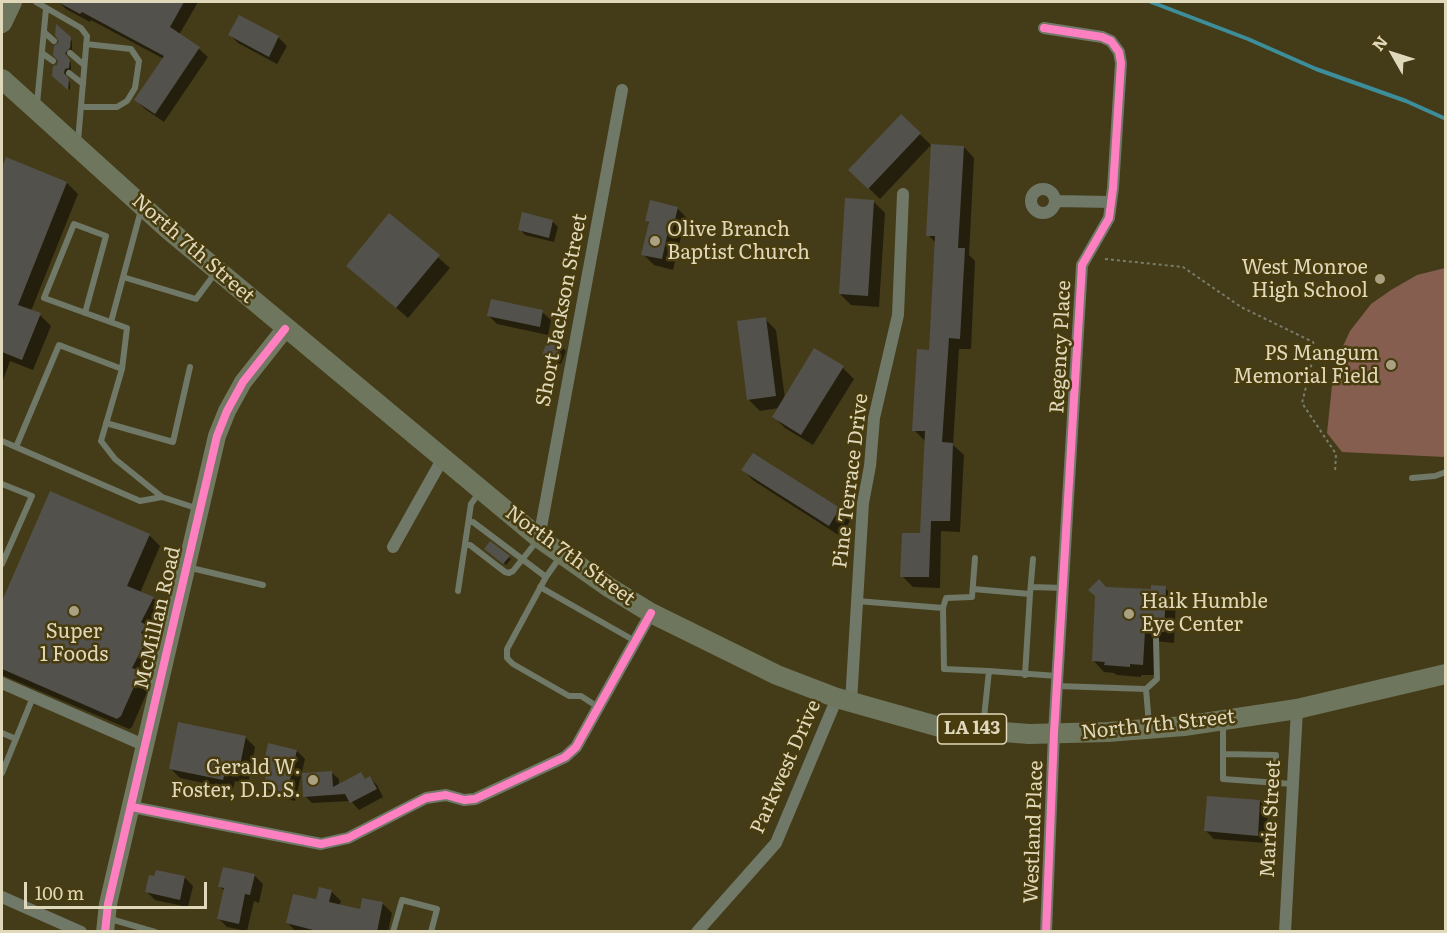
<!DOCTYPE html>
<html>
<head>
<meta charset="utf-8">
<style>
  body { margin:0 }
  #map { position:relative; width:1447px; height:933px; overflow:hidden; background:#443b18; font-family:Literata,serif }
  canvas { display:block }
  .frame { position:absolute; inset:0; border:3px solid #e0d8bb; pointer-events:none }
  .north { position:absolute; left:1363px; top:24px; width:60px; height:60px; -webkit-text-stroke:4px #483c0f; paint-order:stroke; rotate:309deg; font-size:16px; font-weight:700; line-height:24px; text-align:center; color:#e0d8bb }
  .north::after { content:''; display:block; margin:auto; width:21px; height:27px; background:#e0d8bb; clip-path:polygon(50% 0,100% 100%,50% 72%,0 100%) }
  .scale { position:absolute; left:24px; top:882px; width:183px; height:27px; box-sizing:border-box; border:3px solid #e0d8bb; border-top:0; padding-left:8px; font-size:18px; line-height:21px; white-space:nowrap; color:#e0d8bb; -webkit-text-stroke:4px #483c0f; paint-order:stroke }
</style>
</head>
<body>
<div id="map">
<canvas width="1447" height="933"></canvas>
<div class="frame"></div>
<div class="north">N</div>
<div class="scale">100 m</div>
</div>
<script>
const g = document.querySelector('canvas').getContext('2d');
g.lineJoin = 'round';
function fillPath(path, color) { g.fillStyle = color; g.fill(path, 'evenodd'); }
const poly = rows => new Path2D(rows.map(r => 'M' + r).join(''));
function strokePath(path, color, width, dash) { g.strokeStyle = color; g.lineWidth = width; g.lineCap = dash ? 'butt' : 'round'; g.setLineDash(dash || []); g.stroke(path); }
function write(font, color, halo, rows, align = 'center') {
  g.font = font + ' Literata,serif'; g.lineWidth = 5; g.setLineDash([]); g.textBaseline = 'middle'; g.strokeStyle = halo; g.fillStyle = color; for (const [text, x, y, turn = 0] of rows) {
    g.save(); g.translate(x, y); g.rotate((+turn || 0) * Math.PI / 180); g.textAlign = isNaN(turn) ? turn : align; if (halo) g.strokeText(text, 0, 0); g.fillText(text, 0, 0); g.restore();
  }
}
const green = poly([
  [1445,268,1445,457,1342,452,1327,433,1333,376,1339,355,1350,331,1371,304,1391,290,1417,275]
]);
const shadow = poly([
  [59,2,93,2,100,6,103,2,198,2,179,35,199,49,208,57,164,122,145,109,136,100,164,59,91,20,90,22,66,9],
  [239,17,279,38,287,46,277,64,238,43,230,35],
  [57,27,72,41,72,50,66,55,71,63,71,70,67,71,65,76,70,83,70,90,56,78,61,42],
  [901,116,931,145,880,199,850,170],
  [964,147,974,158,969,255,975,261,971,349,959,349,953,445,964,455,960,532,941,531,940,588,913,587,902,576,922,535,925,441,914,430,930,352,936,243,928,235],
  [6,159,67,183,78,194,31,311,40,315,51,326,33,370,10,361,2,383,2,172],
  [874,202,885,213,879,307,851,305,840,294],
  [677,208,688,219,684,238,681,237,673,270,654,265,643,254,650,224,646,221],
  [390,215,450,268,408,318,348,266],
  [553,222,558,227,554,242,525,235,520,229],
  [542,312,551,320,548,335,497,324,489,316],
  [765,319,776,330,785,399,843,368,854,379,813,445,785,428,774,417,779,408,760,411,748,399],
  [561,346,566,351,561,364,549,360,543,354],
  [743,470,839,509,850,521,840,536,754,481],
  [51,493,149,535,160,546,140,593,153,598,164,610,152,633,156,637,153,644,158,649,145,677,151,683,132,727,129,729,2,675,2,605],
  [488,551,509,557,511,559,506,565],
  [1106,588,1152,590,1165,588,1176,599,1174,643,1156,641,1154,675,1141,675,1141,677,1117,675,1114,673,1104,672,1093,660],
  [245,737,255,747,248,784,235,781,233,789,180,778,170,768],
  [297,751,305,759,295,801,273,795,264,787,271,761,266,757],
  [331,772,339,779,339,786,360,774,366,780,370,778,377,785,383,797,359,810,351,801,312,803,305,796],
  [1260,801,1268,810,1266,843,1214,839,1206,831],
  [254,875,263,884,259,903,254,901,247,931,227,927,219,919,225,891,220,887],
  [185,878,193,886,188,907,155,900,147,892],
  [331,891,341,901,339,906,361,911,383,904,392,913,388,932,296,932,288,923]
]);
const stream = poly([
  [1151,2,1248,39,1316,69,1406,101,1446,119]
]);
const building = poly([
  [58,2,184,2,170,27,200,47,155,114,134,100,164,56,82,12,80,14],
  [239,15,279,36,269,57,228,35],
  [56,24,71,37,70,48,65,53,70,60,69,68,65,69,64,73,69,79,68,90,52,76,53,66,57,65,58,61,53,55,54,46,59,42,55,35],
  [901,114,921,133,868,189,848,170],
  [931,144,964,146,958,248,965,248,960,339,949,338,942,442,953,443,950,521,931,521,929,577,900,577,902,533,920,533,925,431,912,431,917,349,929,350,935,236,926,236],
  [6,157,67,182,18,305,41,313,22,360,2,352,2,168],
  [845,198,874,200,868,296,839,294],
  [650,200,678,207,673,228,669,227,662,259,641,255,649,222,645,221],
  [522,212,553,220,549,238,518,230],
  [389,213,440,255,396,308,346,266],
  [491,299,543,310,540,327,487,316],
  [766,317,776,396,747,400,737,321],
  [548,339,562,344,556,360,542,355],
  [814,348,844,366,801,435,772,417],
  [753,453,840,508,829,526,741,470],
  [50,491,150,534,127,586,154,597,141,622,146,625,141,633,148,637,132,668,141,671,121,716,117,719,2,669,2,601],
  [490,541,510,556,503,564,484,549],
  [1099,579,1106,587,1151,589,1151,585,1166,586,1164,632,1145,631,1143,665,1130,664,1130,667,1104,665,1105,662,1092,661,1095,596,1088,590],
  [178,722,246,736,238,775,225,772,223,780,169,769],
  [268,743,297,750,287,793,263,788,270,758,265,757],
  [332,771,333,787,361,772,365,779,370,776,377,789,350,803,345,794,303,797,302,773],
  [1207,796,1260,800,1258,836,1204,831],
  [223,867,255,874,250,895,245,894,239,924,217,919,224,888,218,887],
  [156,870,185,876,180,900,145,892,149,875,154,876],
  [319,887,332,890,329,902,360,909,362,898,383,902,377,932,321,932,286,923,293,894,316,899]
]);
const path = poly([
  [1105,259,1183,267,1241,307,1313,342,1315,350,1302,403,1336,454,1335,473]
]);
const lane = poly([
  [36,2,81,28,87,36,78,141],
  [44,32,54,41],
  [42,53,53,61],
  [70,53,84,65],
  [69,73,83,84],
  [37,104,46,9],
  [81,107,117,107,127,101,135,88,139,61,131,49,86,44],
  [123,277,196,299,216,272],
  [85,313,106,236,74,224,44,298,127,328,122,369],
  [111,322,141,210],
  [106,423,173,442,190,367],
  [2,441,140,501,162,497,199,509],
  [16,447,59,345,122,369,101,441,115,459,162,497],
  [1412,478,1435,476,1446,472],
  [2,484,32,496,2,564],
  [469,522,473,522,546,577],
  [465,545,470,545,505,572,509,573,513,571,537,541],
  [560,557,546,577,507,649,507,658,513,664,569,696,581,696,598,707],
  [187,567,263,585],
  [540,587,635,641],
  [1031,587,1063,588],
  [973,589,1030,594,1033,559],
  [458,591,471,504,479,493],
  [857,601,943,608,944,669,989,671,983,727],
  [943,608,946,598,972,597,975,558],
  [989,671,1057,676],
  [1025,675,1030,594],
  [1057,686,1146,689],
  [1223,723,1223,779,1292,784],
  [1149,725,1146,689,1157,679,1156,639],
  [2,733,16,739],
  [1224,754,1276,755,1275,783],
  [2,773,33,697],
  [107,918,155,932],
  [393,932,402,900,437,909,431,932]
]);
const street = poly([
  [1044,28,1102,37,1111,41,1119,52,1121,63,1113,188,1109,218,1082,265,1054,733,1046,932],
  '1031 201a12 12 0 1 1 24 0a12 12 0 1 1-24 0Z',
  [1056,201,1111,202],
  [539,538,622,90],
  [393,547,443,458],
  [2,683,146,746],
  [851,702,863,503,870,466,874,418,898,315,903,194],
  [132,807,321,844,348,838,426,798,446,795,464,800,475,799,565,757,576,747,651,613],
  [2,897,81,932],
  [697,932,776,843,837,698],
  [1285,932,1297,709]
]);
const secondary = poly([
  [105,932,108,904,217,436,227,411,243,382,285,329]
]);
const primary = poly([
  [2,23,12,2],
  [2,79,169,230,539,538,610,588,651,613,777,675,837,698,940,727,1029,734,1108,732,1184,726,1297,709,1446,674]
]);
const cycleway = poly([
  [1044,28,1102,37,1111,41,1119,52,1121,63,1113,188,1109,218,1082,265,1054,733,1046,932],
  [132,807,321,844,348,838,426,798,446,795,464,800,475,799,565,757,576,747,651,613],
  [105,932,108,904,217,436,227,411,243,382,285,329]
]);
const markers = [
  [655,241,6,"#a9a182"],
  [1380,279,6,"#a9a182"],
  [1391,365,6,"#a9a182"],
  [74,611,6,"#a9a182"],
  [1129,614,6,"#a9a182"],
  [313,780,6,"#a9a182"]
];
const shields = [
  [972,729,69]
];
const shieldNames = [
  ["LA 143",972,729]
];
const poiNames = [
  ["Olive Branch",667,230,"left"],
  ["Baptist Church",667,253,"left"],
  ["West Monroe",1368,268],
  ["High School",1368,291],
  ["PS Mangum",1379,354],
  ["Memorial Field",1379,377],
  ["Haik Humble",1141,602,"left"],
  ["Eye Center",1141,625,"left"],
  ["Super",74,632,"center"],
  ["1 Foods",74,655,"center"],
  ["Gerald W.",301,768],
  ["Foster, D.D.S.",301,791]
];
const streetNames = [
  ["North 7th Street",193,249,41],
  ["Short Jackson Street",562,310,-79],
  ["Regency Place",1061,347,-87],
  ["Pine Terrace Drive",851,481,-83],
  ["North 7th Street",570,556,36],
  ["McMillan Road",158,618,-77],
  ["North 7th Street",1158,725,-6],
  ["Parkwest Drive",786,767,-66],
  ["Marie Street",1271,819,-87],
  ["Westland Place",1034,832,-88]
];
fillPath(green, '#855e50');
fillPath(shadow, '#0007');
strokePath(stream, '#3d8e9a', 4);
fillPath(building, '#53514b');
strokePath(path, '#777c6b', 2, [3, 3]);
strokePath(lane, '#707867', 6);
strokePath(street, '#707867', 12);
strokePath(secondary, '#717963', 18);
strokePath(primary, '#6e765d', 20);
strokePath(cycleway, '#ff80c0', 8);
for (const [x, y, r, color] of markers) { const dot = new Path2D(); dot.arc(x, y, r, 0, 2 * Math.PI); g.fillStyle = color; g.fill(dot); strokePath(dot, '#483c0f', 2); }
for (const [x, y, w] of shields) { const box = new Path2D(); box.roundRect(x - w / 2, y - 15, w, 30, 4.5); g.fillStyle = '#483c0f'; g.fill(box); strokePath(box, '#e0d8bb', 1.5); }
write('bold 18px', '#e0d8bb', null, shieldNames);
write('20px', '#e0d8bb', '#483c0f', poiNames, 'right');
write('20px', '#e0d8bb', '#483c0f', streetNames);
</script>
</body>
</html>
